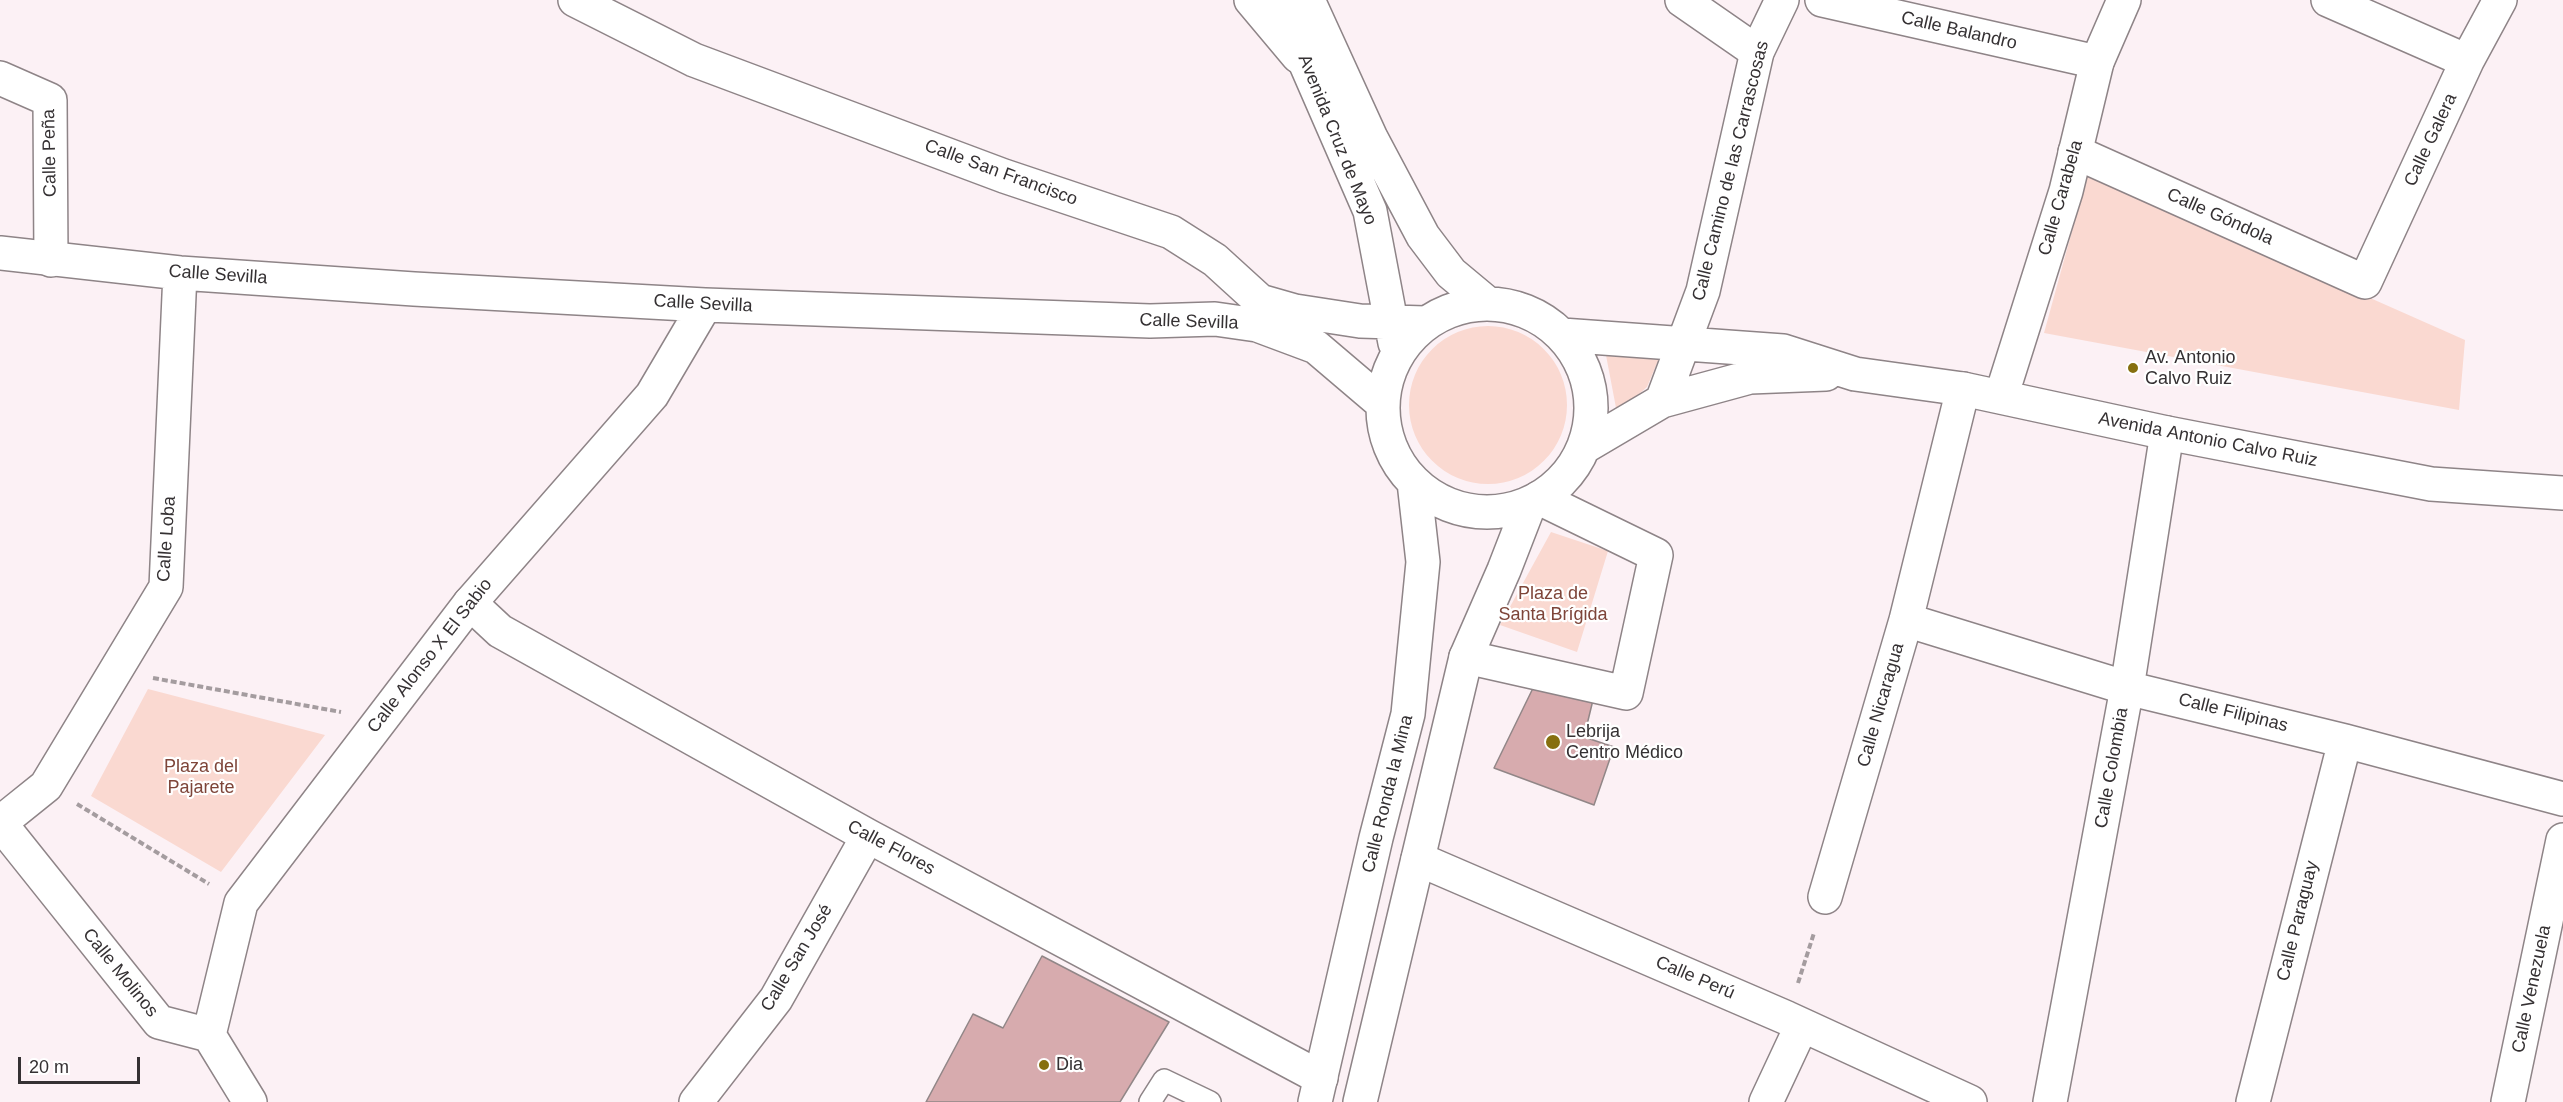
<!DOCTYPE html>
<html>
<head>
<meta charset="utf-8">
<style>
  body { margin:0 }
  #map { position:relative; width:2563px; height:1102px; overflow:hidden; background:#fcf1f5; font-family:Helvetica,sans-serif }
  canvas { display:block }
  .scale { position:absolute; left:18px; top:1057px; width:122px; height:27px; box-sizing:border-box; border:3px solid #353133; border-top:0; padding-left:8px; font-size:18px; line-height:21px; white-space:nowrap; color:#353133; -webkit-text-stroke:4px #fff; paint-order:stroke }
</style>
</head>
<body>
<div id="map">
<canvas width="2563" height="1102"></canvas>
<div class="scale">20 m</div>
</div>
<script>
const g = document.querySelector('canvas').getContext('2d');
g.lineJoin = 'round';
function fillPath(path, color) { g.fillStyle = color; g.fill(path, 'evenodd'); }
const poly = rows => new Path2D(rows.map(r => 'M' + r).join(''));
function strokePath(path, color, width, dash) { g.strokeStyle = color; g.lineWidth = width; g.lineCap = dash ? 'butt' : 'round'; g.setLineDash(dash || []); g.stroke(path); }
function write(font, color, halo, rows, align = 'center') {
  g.font = font + ' Helvetica,sans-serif'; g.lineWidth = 4.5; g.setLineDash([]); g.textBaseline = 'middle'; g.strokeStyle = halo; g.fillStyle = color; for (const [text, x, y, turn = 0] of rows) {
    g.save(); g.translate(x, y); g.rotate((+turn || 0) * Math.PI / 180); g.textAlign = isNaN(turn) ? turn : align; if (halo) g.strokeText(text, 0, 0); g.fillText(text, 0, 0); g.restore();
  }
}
const green = poly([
  [2088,173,2465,340,2459,410,2044,333],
  '1409 405a79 79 0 1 1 158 0a79 79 0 1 1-158 0Z',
  [1605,350,1660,356,1647,387,1617,413],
  [1551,532,1608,551,1577,652,1500,625],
  [148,689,325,735,221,872,91,796]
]);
const building = poly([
  [1536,682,1593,700,1584,737,1614,747,1594,805,1494,768,1536,682],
  [1042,956,1169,1022,1120,1102,926,1102,973,1014,1003,1028,1042,956]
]);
const path = poly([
  [153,678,341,712],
  [77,804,209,884],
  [1798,983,1814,933]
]);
const service = poly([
  [1150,1102,1164,1080,1210,1102]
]);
const minor = poly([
  [1251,0,1298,56],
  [1682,0,1757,52],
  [1822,0,2097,62],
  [2328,0,2467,61],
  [0,78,50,100,51,260],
  [2075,152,2365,282,2467,61,2500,0],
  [470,603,500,631,868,836,1321,1078],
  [1906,620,2127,688,2345,741,2563,799],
  [1466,657,1626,693,1656,555,1539,498],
  [1418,859,1787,1018,1970,1102],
  [1825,897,1906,620,1963,389],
  [696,1102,776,999,868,836],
  [1766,1102,1802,1025],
  [2050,1102,2127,688,2167,433],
  [2253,1102,2345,741],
  [2508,1102,2563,840]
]);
const tertiary = poly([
  [575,0,694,60,1004,176,1171,232,1215,260,1260,301,1295,311,1360,321,1425,323],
  [1278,0,1370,211,1395,343],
  [1308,0,1371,138,1423,236,1451,273,1487,303],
  [0,253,180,273,414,289,705,305,1150,321,1215,319,1257,325,1316,347,1383,404],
  '1383 408a104 104 0 1 1 208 0a104 104 0 1 1-208 0Z',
  [1562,335,1783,351,1855,374,1963,389,2167,433,2431,484,2563,493],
  [2001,397,2066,191,2097,62,2124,0],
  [1662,401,1703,291,1757,52,1782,0],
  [1584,447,1662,401,1750,377,1826,374],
  [0,823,46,786,166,587,180,273],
  [0,823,159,1022,209,1035,250,1102],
  [209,1035,241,903,470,603,652,395,705,305],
  [1315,1102,1376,838,1408,714,1423,562,1414,482],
  [1360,1102,1466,657,1504,570,1530,503]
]);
const markers = [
  [2133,368,6,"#866f0f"],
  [1553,742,8,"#866f0f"],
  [1044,1065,6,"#866f0f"]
];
const streetNames = [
  ["Calle Balandro",1959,31,13],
  ["Avenida Cruz de Mayo",1337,140,68],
  ["Calle Galera",2431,140,-65],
  ["Calle Peña",50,153,-91],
  ["Calle Camino de las Carrascosas",1731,171,-76],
  ["Calle San Francisco",1001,173,20],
  ["Calle Carabela",2061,198,-74],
  ["Calle Góndola",2220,217,24],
  ["Calle Sevilla",218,275,4],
  ["Calle Sevilla",703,304,3],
  ["Calle Sevilla",1189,322,2],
  ["Avenida Antonio Calvo Ruiz",2208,440,11],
  ["Calle Loba",167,539,-86],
  ["Calle Alonso X El Sabio",430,656,-52],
  ["Calle Nicaragua",1881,705,-74],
  ["Calle Filipinas",2233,713,14],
  ["Calle Colombia",2112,768,-80],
  ["Calle Ronda la Mina",1388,794,-76],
  ["Calle Flores",891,848,28],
  ["Calle Paraguay",2298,921,-76],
  ["Calle San José",797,958,-59],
  ["Calle Molinos",120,973,51],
  ["Calle Perú",1695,978,23],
  ["Calle Venezuela",2532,989,-78]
];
const poiNames = [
  ["Av. Antonio",2145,358],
  ["Calvo Ruiz",2145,379],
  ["Lebrija",1566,732],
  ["Centro Médico",1566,753],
  ["Dia",1056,1065]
];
const parkNames = [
  ["Plaza de",1553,594],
  ["Santa Brígida",1553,615],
  ["Plaza del",201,767],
  ["Pajarete",201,788]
];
fillPath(green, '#fad9d1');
fillPath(building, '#d7abae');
strokePath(building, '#918687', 1.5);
strokePath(service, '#8e8487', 24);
strokePath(minor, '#8e8487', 36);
strokePath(tertiary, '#8e8487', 36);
strokePath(path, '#a49c9f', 4, [6, 3]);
strokePath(service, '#fff', 21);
strokePath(minor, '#fff', 33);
strokePath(tertiary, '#fff', 33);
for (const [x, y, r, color] of markers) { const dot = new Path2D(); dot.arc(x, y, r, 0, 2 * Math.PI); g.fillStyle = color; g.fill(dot); strokePath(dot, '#fff', 2); }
write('18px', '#353133', '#fff', streetNames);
write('18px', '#353133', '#fff', poiNames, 'left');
write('18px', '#7e4539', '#fff', parkNames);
</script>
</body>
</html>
